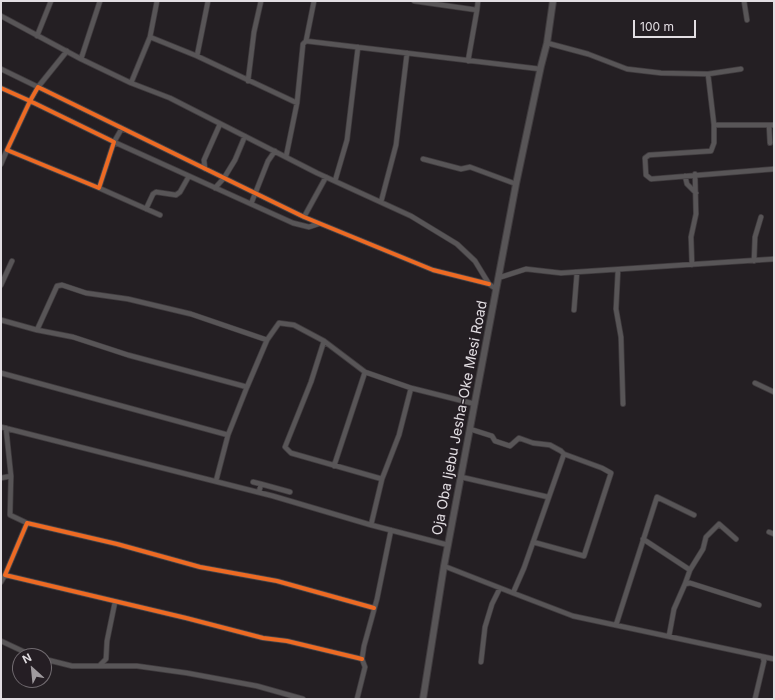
<!DOCTYPE html>
<html>
<head>
<meta charset="utf-8">
<style>
  body { margin:0 }
  #map { position:relative; width:775px; height:700px; overflow:hidden; background:#241f23; font-family:Inter,sans-serif }
  canvas { display:block }
  .frame { position:absolute; inset:0; border:2px solid #e2dee2; pointer-events:none }
  .north { position:absolute; left:12px; top:648px; width:40px; height:40px; box-sizing:border-box; background:#251e24; border:1px solid #716b70; border-radius:50%; rotate:333deg; font-size:11px; font-weight:700; line-height:16px; text-align:center; color:#e2dee2 }
  .north::after { content:''; display:block; margin:auto; width:14px; height:18px; background:#a09b9f; clip-path:polygon(50% 0,100% 100%,50% 72%,0 100%) }
  .scale { position:absolute; left:633px; top:20px; width:63px; height:18px; box-sizing:border-box; border:2px solid #e2dee2; border-top:0; padding-left:5px; font-size:12px; line-height:14px; white-space:nowrap; color:#e2dee2; -webkit-text-stroke:3px #251e24; paint-order:stroke }
</style>
</head>
<body>
<div id="map">
<canvas width="775" height="700"></canvas>
<div class="frame"></div>
<div class="north">N</div>
<div class="scale">100 m</div>
</div>
<script>
const g = document.querySelector('canvas').getContext('2d');
g.lineJoin = 'round';
const poly = rows => new Path2D(rows.map(r => 'M' + r).join(''));
function strokePath(path, color, width, dash) { g.strokeStyle = color; g.lineWidth = width; g.lineCap = dash ? 'butt' : 'round'; g.setLineDash(dash || []); g.stroke(path); }
function write(font, color, halo, rows, align = 'center') {
  g.font = font + ' Inter,sans-serif'; g.lineWidth = 3; g.setLineDash([]); g.textBaseline = 'middle'; g.strokeStyle = halo; g.fillStyle = color; for (const [text, x, y, turn = 0] of rows) {
    g.save(); g.translate(x, y); g.rotate((+turn || 0) * Math.PI / 180); g.textAlign = isNaN(turn) ? turn : align; if (halo) g.strokeText(text, 0, 0); g.fillText(text, 0, 0); g.restore();
  }
}
const street = poly([
  [414,1,477,10,468,61],
  [744,1,747,20],
  [477,10,478,1],
  [1,16,81,59,131,83,170,98,317,173,411,216,457,244,475,261,489,284,496,289],
  [37,36,51,1],
  [150,37,197,56,297,103],
  [306,41,540,69],
  [547,43,588,54,627,69,661,73,708,74,741,69],
  [197,56,208,1],
  [81,59,100,1],
  [1,69,38,87,67,51],
  [708,74,714,125,714,143,711,151,649,155,645,158,646,175,651,179,774,169],
  [248,81,254,32,261,1],
  [131,83,150,37,157,1],
  [1,88,30,101,114,142,99,188,7,150,30,101,38,87,304,217,433,270,489,284],
  [714,125,774,125],
  [769,125,770,143],
  [122,128,114,142,293,223,309,227,318,224],
  [286,157,297,103,303,44,306,41,314,1],
  [423,159,461,169,470,167,516,184],
  [1,164,7,150],
  [205,169,204,160,220,124],
  [685,176,687,184,696,193],
  [335,181,347,140,358,47],
  [99,188,160,215],
  [215,188,224,178,235,160,245,136],
  [381,202,396,145,407,53],
  [251,204,268,161,275,151],
  [146,209,153,194,156,192,176,195,180,192,189,176],
  [304,217,326,177],
  [754,261,755,237,761,217],
  [692,265,691,237,696,214,695,174],
  [618,270,616,309,621,337,623,404],
  [498,278,526,269,561,273,774,259],
  [1,285,12,261],
  [574,310,577,272],
  [1,320,37,330,57,286,62,285,86,293,128,299,191,314,267,340],
  [37,330,73,337,128,355,247,387],
  [324,341,311,382,285,447,291,453,382,479],
  [1,373,228,435],
  [755,383,774,392],
  [1,427,273,496,371,525,448,545],
  [334,466,365,372],
  [11,476,10,515,27,523],
  [461,477,548,497],
  [1,478,11,476,6,428],
  [216,481,228,435,247,387,267,340,279,323,294,325,324,341,365,372,411,388,475,404],
  [253,482,261,484,259,492],
  [261,484,290,492],
  [371,525,382,479,399,435,411,388],
  [769,532,774,534],
  [643,539,690,570],
  [533,542,584,556,611,473,602,468,564,454],
  [444,566,513,593,524,568,564,454,561,451,550,445,533,443,519,438,510,446,495,441,492,436,470,429],
  [1,582,5,575],
  [685,584,690,570,703,549,706,537,719,524,736,539],
  [513,593,573,616,774,659],
  [616,625,657,497,694,515],
  [669,636,674,609,685,584,690,583,759,605],
  [1,641,33,656],
  [44,659,72,666,137,666,187,673,257,686,303,699],
  [362,659,287,641,263,638,186,618,5,575,27,523,117,544,200,567,277,581,374,608],
  [481,662,485,627,492,604,500,588],
  [99,666,106,659,107,641,115,602],
  [357,699,365,667,362,659,364,646,377,599,391,530],
  [755,699,764,661,763,658]
]);
const secondary = poly([
  [423,699,444,566,516,184,541,66,547,43,553,1]
]);
const cycleway = poly([
  [1,88,30,101,114,142,99,188,7,150,30,101,38,87,304,217,433,270,489,284],
  [362,659,287,641,263,638,186,618,5,575,27,523,117,544,200,567,277,581,374,608]
]);
const streetNames = [
  ["Oja Oba Ijebu Jesha-Oke Mesi Road",460,418,-79]
];
strokePath(street, '#403c3f', 6);
strokePath(secondary, '#403c3f', 8);
strokePath(street, '#585557', 4.5);
strokePath(secondary, '#585557', 6);
strokePath(cycleway, '#ed6a23', 4);
write('14px', '#e2dee2', '#251e24', streetNames);
</script>
</body>
</html>
